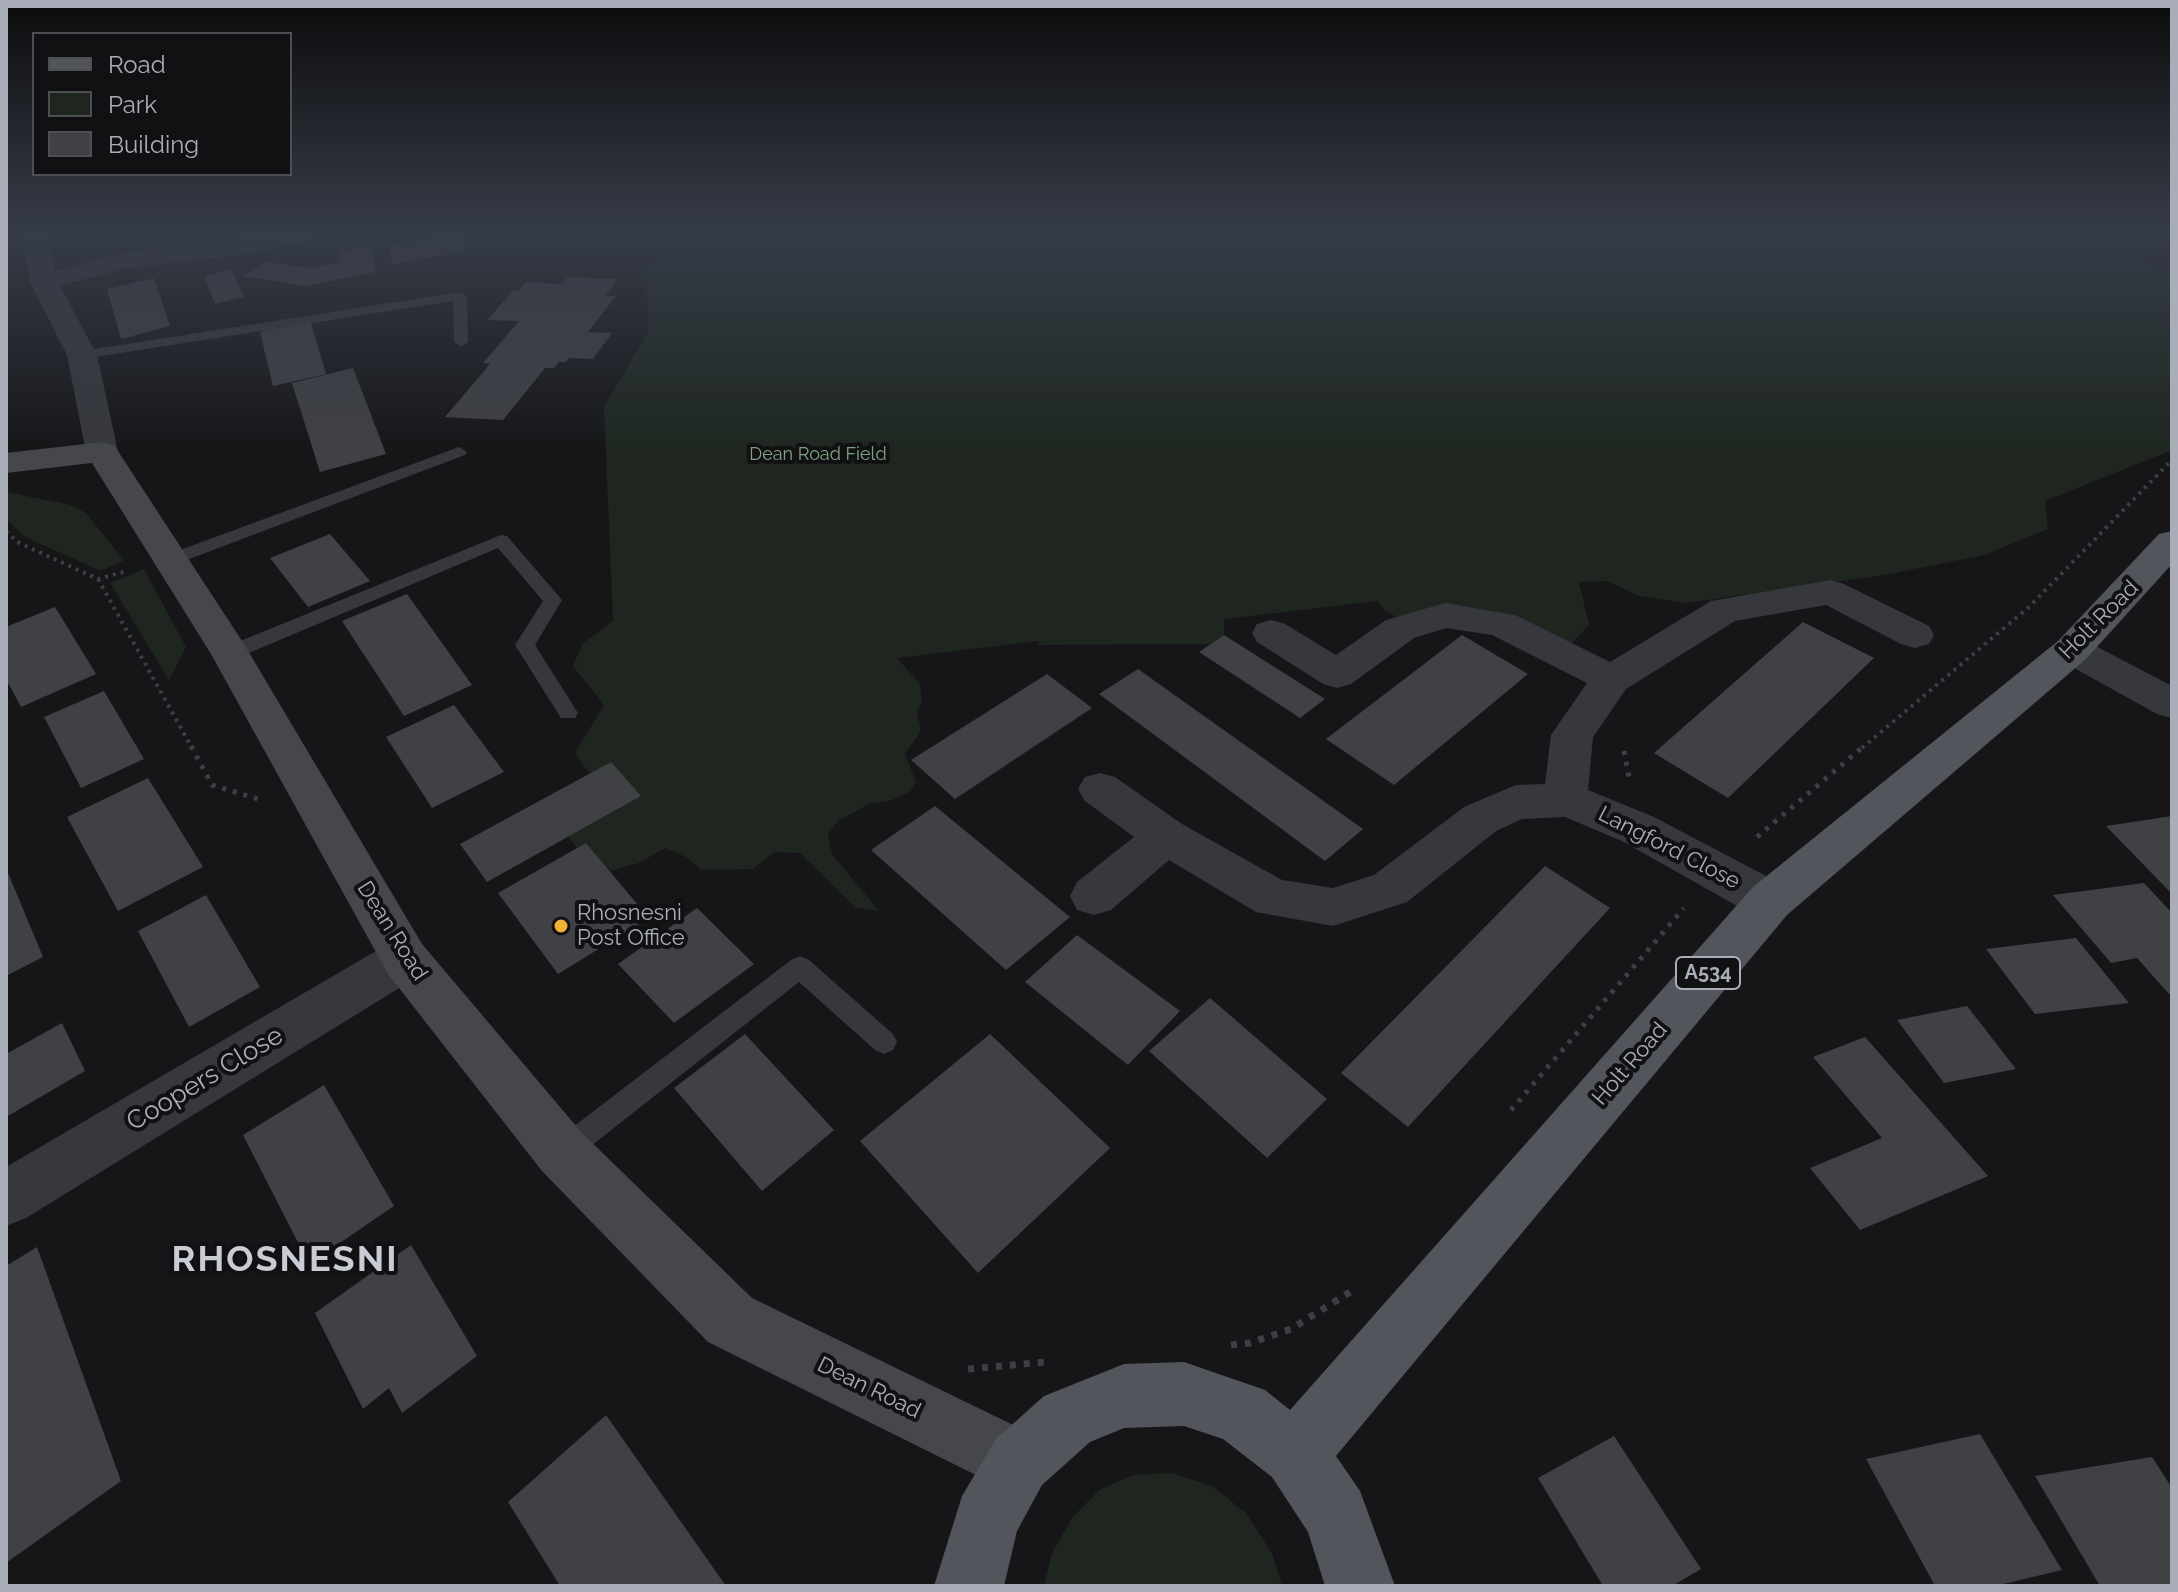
<!DOCTYPE html>
<html>
<head>
<meta charset="utf-8">
<style>
  body { margin:0 }
  #map { position:relative; width:2178px; height:1592px; overflow:hidden; background:#161618; font-family:Raleway,sans-serif }
  canvas { display:block }
  .frame { position:absolute; inset:0; border:8px solid #a8adb8; pointer-events:none }
  .legend { position:absolute; left:32px; top:32px; width:260px; height:144px; box-sizing:border-box; background:#111113; border:2px solid #4d4f55; margin:0; padding:10px 14px; list-style:none; font-size:24px; color:#a8adb8 }
  .legend li { display:flex; align-items:center; gap:16px; height:40px }
  .legend b { width:40px; border:2px solid #4d4f55 }
</style>
</head>
<body>
<div id="map">
<canvas width="2178" height="1592"></canvas>
<div class="frame"></div>
<ul class="legend">
<li><b style="height:10px;background:#53555c"></b>Road</li>
<li><b style="height:22px;background:#1e261f"></b>Park</li>
<li><b style="height:22px;background:#404145"></b>Building</li>
</ul>
</div>
<script>
const g = document.querySelector('canvas').getContext('2d');
g.lineJoin = 'round';
function fillPath(path, color) { g.fillStyle = color; g.fill(path, 'evenodd'); }
const poly = rows => new Path2D(rows.map(r => 'M' + r).join(''));
function strokePath(path, color, width, dash) { g.strokeStyle = color; g.lineWidth = width; g.lineCap = dash ? 'butt' : 'round'; g.setLineDash(dash || []); g.stroke(path); }
function write(font, color, halo, rows, align = 'center') {
  g.font = font + ' Raleway,sans-serif'; g.lineWidth = 8; g.setLineDash([]); g.textBaseline = 'middle'; g.strokeStyle = halo; g.fillStyle = color; for (const [text, x, y, turn = 0] of rows) {
    g.save(); g.translate(x, y); g.rotate((+turn || 0) * Math.PI / 180); g.textAlign = isNaN(turn) ? turn : align; if (halo) g.strokeText(text, 0, 0); g.fillText(text, 0, 0); g.restore();
  }
}
const green = poly([
  [930,234,2085,234,2172,276,2172,450,2045,501,2048,529,1984,555,1884,575,1686,603,1639,596,1607,581,1579,582,1589,625,1567,648,1399,618,1385,611,1378,601,1224,619,1224,635,1211,644,1037,645,1039,641,897,658,920,684,922,700,917,712,921,731,905,754,916,782,910,792,892,800,869,804,838,821,828,834,832,854,879,911,856,908,800,853,774,852,753,869,701,870,686,857,665,848,639,863,610,871,586,843,577,848,568,837,640,796,590,774,575,753,604,705,573,666,583,643,613,621,604,407,648,332,646,263],
  [6,492,71,505,86,513,124,560,101,571,25,537,6,519],
  [144,569,186,647,169,680,110,583],
  [1172,1473,1212,1486,1246,1513,1272,1553,1282,1586,1044,1586,1052,1553,1072,1518,1099,1490,1133,1475]
]);
const building = poly([
  [453,234,461,234,466,251,392,264,389,245],
  [371,246,376,272,305,286,243,276,267,262,310,268,341,262,339,251],
  [232,269,244,297,215,304,204,276],
  [567,277,618,279,605,296,616,296,588,332,612,333,593,359,569,358,566,362,559,362,554,368,545,368,503,420,445,417,490,364,483,363,519,321,487,320,513,291,518,291,526,282,562,284],
  [154,278,170,326,121,339,107,289],
  [310,320,326,374,273,386,260,332],
  [353,368,386,454,320,472,292,383],
  [330,534,370,581,308,607,270,558],
  [407,594,472,685,404,716,342,621],
  [55,607,96,674,21,707,6,679,6,627],
  [1803,622,1874,658,1728,798,1654,753],
  [1224,635,1325,699,1300,718,1199,652],
  [1462,635,1528,674,1394,785,1326,739],
  [1138,669,1363,829,1325,861,1099,694],
  [1047,674,1092,708,955,799,911,760],
  [104,691,144,759,81,788,44,717],
  [454,705,504,772,432,808,386,737],
  [611,762,641,796,487,882,460,844],
  [148,778,203,867,118,911,67,817],
  [935,806,1070,917,1006,970,871,850],
  [2172,816,2172,894,2106,826],
  [586,843,649,918,558,974,498,893],
  [1545,866,1610,908,1408,1127,1341,1073],
  [6,868,43,957,6,976],
  [2144,883,2172,913,2172,994,2169,994,2137,958,2111,963,2053,895],
  [206,895,260,987,189,1027,138,931],
  [697,908,754,964,674,1023,618,964],
  [1077,935,1180,1011,1128,1065,1025,982],
  [2076,938,2129,1003,2035,1014,1986,949],
  [1210,998,1327,1099,1267,1158,1149,1051],
  [1967,1006,2016,1069,1944,1083,1897,1020],
  [62,1023,85,1071,6,1117,6,1054],
  [745,1034,834,1130,762,1191,674,1088],
  [990,1034,1110,1148,978,1273,860,1141],
  [1865,1037,1988,1176,1860,1230,1810,1168,1882,1138,1813,1057],
  [324,1085,394,1206,309,1264,243,1135],
  [411,1245,477,1356,402,1413,389,1388,363,1409,315,1313],
  [37,1247,121,1481,6,1563,6,1266],
  [606,1415,726,1586,560,1586,508,1502],
  [1980,1434,2062,1570,1995,1586,1935,1586,1866,1459],
  [1614,1436,1701,1569,1672,1586,1603,1586,1538,1478],
  [2152,1457,2172,1488,2172,1586,2100,1586,2035,1476]
]);
const pathFar2 = poly([
  [6,531,17,542,98,579,127,571],
  [98,579,192,748],
  [1862,748,2029,607,2172,460]
]);
const pathFar1 = poly([
  [191,746,212,785,258,799],
  [1624,751,1629,777],
  [1757,837,1864,746],
  [1511,1110,1684,908]
]);
const path = poly([
  [1231,1345,1250,1343,1291,1329,1355,1289],
  [968,1369,1045,1362]
]);
const service = poly([
  [460,292,467,296,468,342,461,346,454,342,453,301,82,359,75,355,82,351,460,292],
  [459,447,467,452,465,455,176,564,170,566,161,560,164,556,459,447],
  [501,535,507,536,562,600,535,645,578,713,575,718,561,718,515,645,543,601,498,548,237,658,223,658,220,653,223,648,501,535],
  [800,956,809,960,893,1034,897,1042,893,1050,884,1054,875,1050,799,982,572,1161,562,1165,552,1161,548,1152,552,1143,791,960,800,956]
]);
const minor = poly([
  [267,234,313,234,309,239,250,254,127,268,44,290,34,288,30,282,34,276,126,252,267,234],
  [1831,580,1844,584,1929,626,1934,635,1929,644,1915,648,1901,644,1826,605,1735,621,1626,689,1593,737,1588,790,1654,817,1787,887,1794,901,1787,915,1770,920,1753,915,1622,841,1565,817,1522,819,1496,831,1407,902,1333,926,1256,912,1169,860,1111,910,1094,915,1077,910,1070,896,1077,882,1134,837,1085,801,1078,789,1085,777,1100,773,1115,777,1182,824,1282,880,1333,888,1374,875,1464,807,1516,785,1545,784,1551,735,1587,683,1492,635,1446,628,1414,638,1351,684,1337,688,1323,684,1257,642,1252,633,1257,624,1271,620,1285,624,1336,655,1386,620,1445,603,1515,615,1610,662,1711,601,1831,580],
  [2072,637,2086,641,2172,686,2172,718,2157,714,2058,659,2052,650,2058,641,2072,637],
  [405,938,422,944,430,959,422,974,26,1218,6,1226,6,1167,388,944,405,938]
]);
const tertiary = poly([
  [21,234,47,234,58,282,97,355,118,452,114,459,102,462,90,459,86,452,67,355,30,282,21,234]
]);
const secondary = poly([
  [102,442,114,445,244,644,422,944,582,1133,752,1298,1042,1439,1052,1462,1042,1485,1019,1495,996,1485,708,1342,542,1171,388,974,211,654,92,463,6,473,6,453,102,442]
]);
const primary = poly([
  [2172,531,2172,564,2086,659,1787,915,1336,1456,1360,1491,1395,1586,1325,1586,1308,1532,1272,1477,1223,1439,1184,1426,1124,1428,1090,1442,1042,1485,1017,1531,1004,1586,934,1586,962,1496,996,1439,1044,1396,1124,1364,1184,1362,1265,1390,1290,1410,1753,887,2058,641,2159,534,2172,531]
]);
const markers = [
  [561,926,8,"#f2b134"]
];
const farParknames = [
  ["Dean Road Field",818,455]
];
const shields = [
  [1708,973,64]
];
const shieldNames = [
  ["A534",1708,973]
];
const streetNames = [
  ["Holt Road",2099,620,-45],
  ["Langford Close",1669,848,27],
  ["Dean Road",392,931,58],
  ["Holt Road",1630,1064,-49],
  ["Dean Road",869,1388,26]
];
const poiNames = [
  ["Rhosnesni",577,913],
  ["Post Office",577,938]
];
const nearStreetnames = [
  ["Coopers Close",205,1079,-31]
];
const nearDistrictnames = [
  ["RHOSNESNI",285,1260]
];
fillPath(green, '#1e261f');
fillPath(building, '#404145');
strokePath(pathFar2, '#3d3f44', 4, [3, 5]);
strokePath(pathFar1, '#3d3f44', 5, [4, 7]);
strokePath(path, '#3d3f44', 7, [6, 8]);
fillPath(service, '#37383d');
fillPath(minor, '#37383d');
fillPath(tertiary, '#37383d');
fillPath(secondary, '#45474d');
fillPath(primary, '#53555c');
const sky = g.createLinearGradient(0, 0, 0, 457);
sky.addColorStop(0, '#0c0c0d');
sky.addColorStop(0.51, '#363c48');
sky.addColorStop(1, '#363c4800');
g.fillStyle = sky;
g.fillRect(0, 0, 2178, 457);
for (const [x, y, r, color] of markers) { const dot = new Path2D(); dot.arc(x, y, r, 0, 2 * Math.PI); g.fillStyle = color; g.fill(dot); strokePath(dot, '#111113', 3); }
write('18px', '#7fa381', '#111113', farParknames);
for (const [x, y, w] of shields) { const box = new Path2D(); box.roundRect(x - w / 2, y - 16, w, 32, 6); g.fillStyle = '#111113'; g.fill(box); strokePath(box, '#a8adb8', 2); }
write('bold 20px', '#a8adb8', null, shieldNames);
write('22px', '#a8adb8', '#111113', streetNames);
write('22px', '#a8adb8', '#111113', poiNames, 'left');
write('26px', '#a8adb8', '#111113', nearStreetnames);
g.letterSpacing = '2px';
write('bold 36px', '#c9ccd4', '#111113', nearDistrictnames);
g.letterSpacing = '0px';
</script>
</body>
</html>
